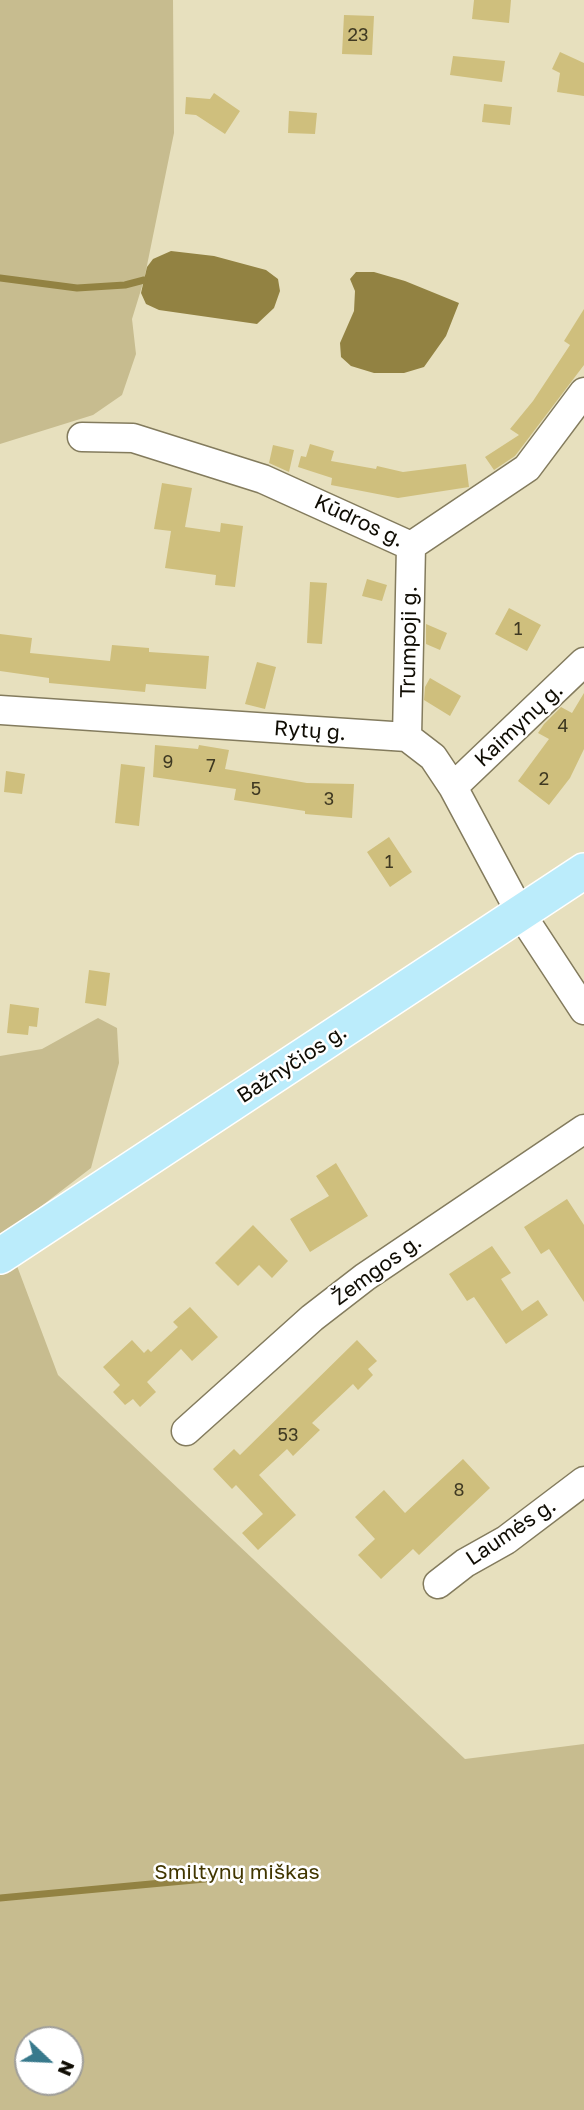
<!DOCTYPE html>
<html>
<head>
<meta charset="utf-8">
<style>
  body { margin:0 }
  #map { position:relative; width:584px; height:2110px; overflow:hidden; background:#e7e0be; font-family:"Golos Text",sans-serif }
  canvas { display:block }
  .north { position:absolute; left:14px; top:2026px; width:70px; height:70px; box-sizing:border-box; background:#fff; border:2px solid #9f9e9a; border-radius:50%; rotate:113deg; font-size:19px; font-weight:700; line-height:28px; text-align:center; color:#0f0c03 }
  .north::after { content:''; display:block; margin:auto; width:24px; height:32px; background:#38798c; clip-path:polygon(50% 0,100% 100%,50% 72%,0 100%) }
</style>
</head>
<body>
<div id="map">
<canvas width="584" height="2110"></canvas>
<div class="north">N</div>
</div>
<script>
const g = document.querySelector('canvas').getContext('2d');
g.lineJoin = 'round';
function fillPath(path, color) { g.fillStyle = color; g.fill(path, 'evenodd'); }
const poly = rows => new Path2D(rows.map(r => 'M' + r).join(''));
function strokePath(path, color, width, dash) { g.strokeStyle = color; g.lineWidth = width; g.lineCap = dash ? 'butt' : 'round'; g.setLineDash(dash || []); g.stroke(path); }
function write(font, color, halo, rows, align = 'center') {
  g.font = font + ' "Golos Text",sans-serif'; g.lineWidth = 5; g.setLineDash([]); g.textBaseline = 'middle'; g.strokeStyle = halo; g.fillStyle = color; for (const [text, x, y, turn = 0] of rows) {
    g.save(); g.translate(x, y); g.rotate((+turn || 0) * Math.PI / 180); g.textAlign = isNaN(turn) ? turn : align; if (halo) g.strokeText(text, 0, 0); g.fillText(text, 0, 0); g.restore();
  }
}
const green = poly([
  [0,0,173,0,174,133,144,280,132,319,136,354,122,395,93,415,0,444],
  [98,1018,117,1028,119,1063,91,1168,5,1234,58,1375,465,1759,584,1744,584,2110,0,2110,0,1056,42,1049],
  [28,2040,70,2040,70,2082,28,2082]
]);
const water = poly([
  [171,251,214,256,266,270,278,279,280,291,274,308,257,324,159,310,146,304,141,293,147,267,153,259],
  [356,272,374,272,405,281,459,303,446,336,424,367,404,373,374,373,351,366,341,357,340,343,354,311,355,291,350,279]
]);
const stream = poly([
  [0,278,77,288,125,285,144,280],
  [0,1898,205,1879]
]);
const building = poly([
  [474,0,511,0,509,23,472,19],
  [344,15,374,16,372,55,342,54],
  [560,52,584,63,584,96,557,92,560,73,552,69],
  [453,56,505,61,502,82,450,75],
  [214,93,240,111,225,134,196,115,185,114,186,97,210,99],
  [484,104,512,107,510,125,482,122],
  [289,111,317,113,315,134,288,133],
  [584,309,584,365,515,456,494,470,485,457,519,435,510,429,533,401,570,345,564,341],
  [310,444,334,451,331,461,376,469,377,466,403,472,466,464,469,487,398,498,331,485,332,478,298,467,301,456,306,457],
  [273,445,294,450,289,472,269,463],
  [162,483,192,488,185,527,220,532,221,523,243,526,235,587,215,585,216,575,165,568,171,531,154,529],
  [367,579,387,585,382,601,362,596],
  [310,582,327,583,322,644,307,643],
  [509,608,541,625,527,651,495,634],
  [426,624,447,633,440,650,426,644],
  [0,634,32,638,30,653,110,661,112,645,149,648,149,652,209,656,206,689,146,684,145,692,49,683,49,678,0,671],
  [257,662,276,667,265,709,245,704],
  [430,678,461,696,450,716,424,700,425,687],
  [584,693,584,749,570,778,549,805,518,781,549,739,538,733,544,724,561,707,572,713],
  [155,745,198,749,199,745,229,750,225,769,307,783,354,784,352,818,305,814,305,811,234,800,236,789,153,777],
  [121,764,145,767,139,826,115,823],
  [6,771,25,774,22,794,4,792],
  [389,837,412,872,390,887,367,852],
  [89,970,110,973,106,1006,85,1003],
  [10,1004,39,1008,37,1027,29,1026,28,1035,7,1033],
  [336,1163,368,1216,310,1252,290,1219,329,1196,316,1176],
  [567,1199,584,1225,584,1302,549,1249,541,1254,524,1227],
  [253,1225,288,1261,272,1278,259,1265,238,1286,215,1263],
  [492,1246,511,1273,501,1279,522,1311,538,1300,548,1315,506,1344,474,1297,467,1301,449,1274],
  [190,1307,218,1337,192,1361,181,1349,147,1382,156,1392,140,1407,133,1399,125,1405,113,1392,120,1385,103,1367,132,1340,144,1353,148,1349,151,1352,178,1327,173,1322],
  [357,1340,377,1361,368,1369,373,1375,358,1390,353,1384,312,1423,320,1430,293,1456,287,1449,259,1475,296,1515,258,1550,242,1533,263,1514,236,1485,232,1489,213,1469,234,1449,240,1455],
  [463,1459,490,1488,419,1555,413,1549,381,1579,358,1555,375,1539,355,1517,384,1490,405,1513]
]);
const minor = poly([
  [82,437,133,438,263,479,411,546,527,468,584,392],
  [0,710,407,737,433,757,453,787,521,914,584,1010],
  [407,737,411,546],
  [453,787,584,662],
  [186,1431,312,1318,365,1277,584,1129],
  [438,1584,465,1563,506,1540,584,1481]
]);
const major = poly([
  [0,1256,584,871]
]);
const numberNames = [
  ["23",358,35],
  ["1",518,629],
  ["4",563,726],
  ["9",168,762],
  ["7",211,766],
  ["2",544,779],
  ["5",256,789],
  ["3",329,799],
  ["1",389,862],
  ["53",288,1435],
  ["8",459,1490]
];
const streetNames = [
  ["Kūdros g.",359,521,25],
  ["Trumpoji g.",409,642,-89],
  ["Kaimynų g.",519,725,-43],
  ["Rytų g.",310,731,4],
  ["Bažnyčios g.",292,1064,-33],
  ["Žemgos g.",377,1270,-36],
  ["Laumės g.",511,1532,-34]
];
const parkNames = [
  ["Smiltynų miškas",237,1872]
];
fillPath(green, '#c7bc8f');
fillPath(water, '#928242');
strokePath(stream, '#928242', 7);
fillPath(building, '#cfbf7d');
strokePath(minor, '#837b5d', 31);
strokePath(major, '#fff', 38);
strokePath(minor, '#fff', 28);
strokePath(major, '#bbecfb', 35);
write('18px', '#3f3922', null, numberNames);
write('21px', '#0f0c03', '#fff', streetNames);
write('21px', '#413600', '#fff', parkNames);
</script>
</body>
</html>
